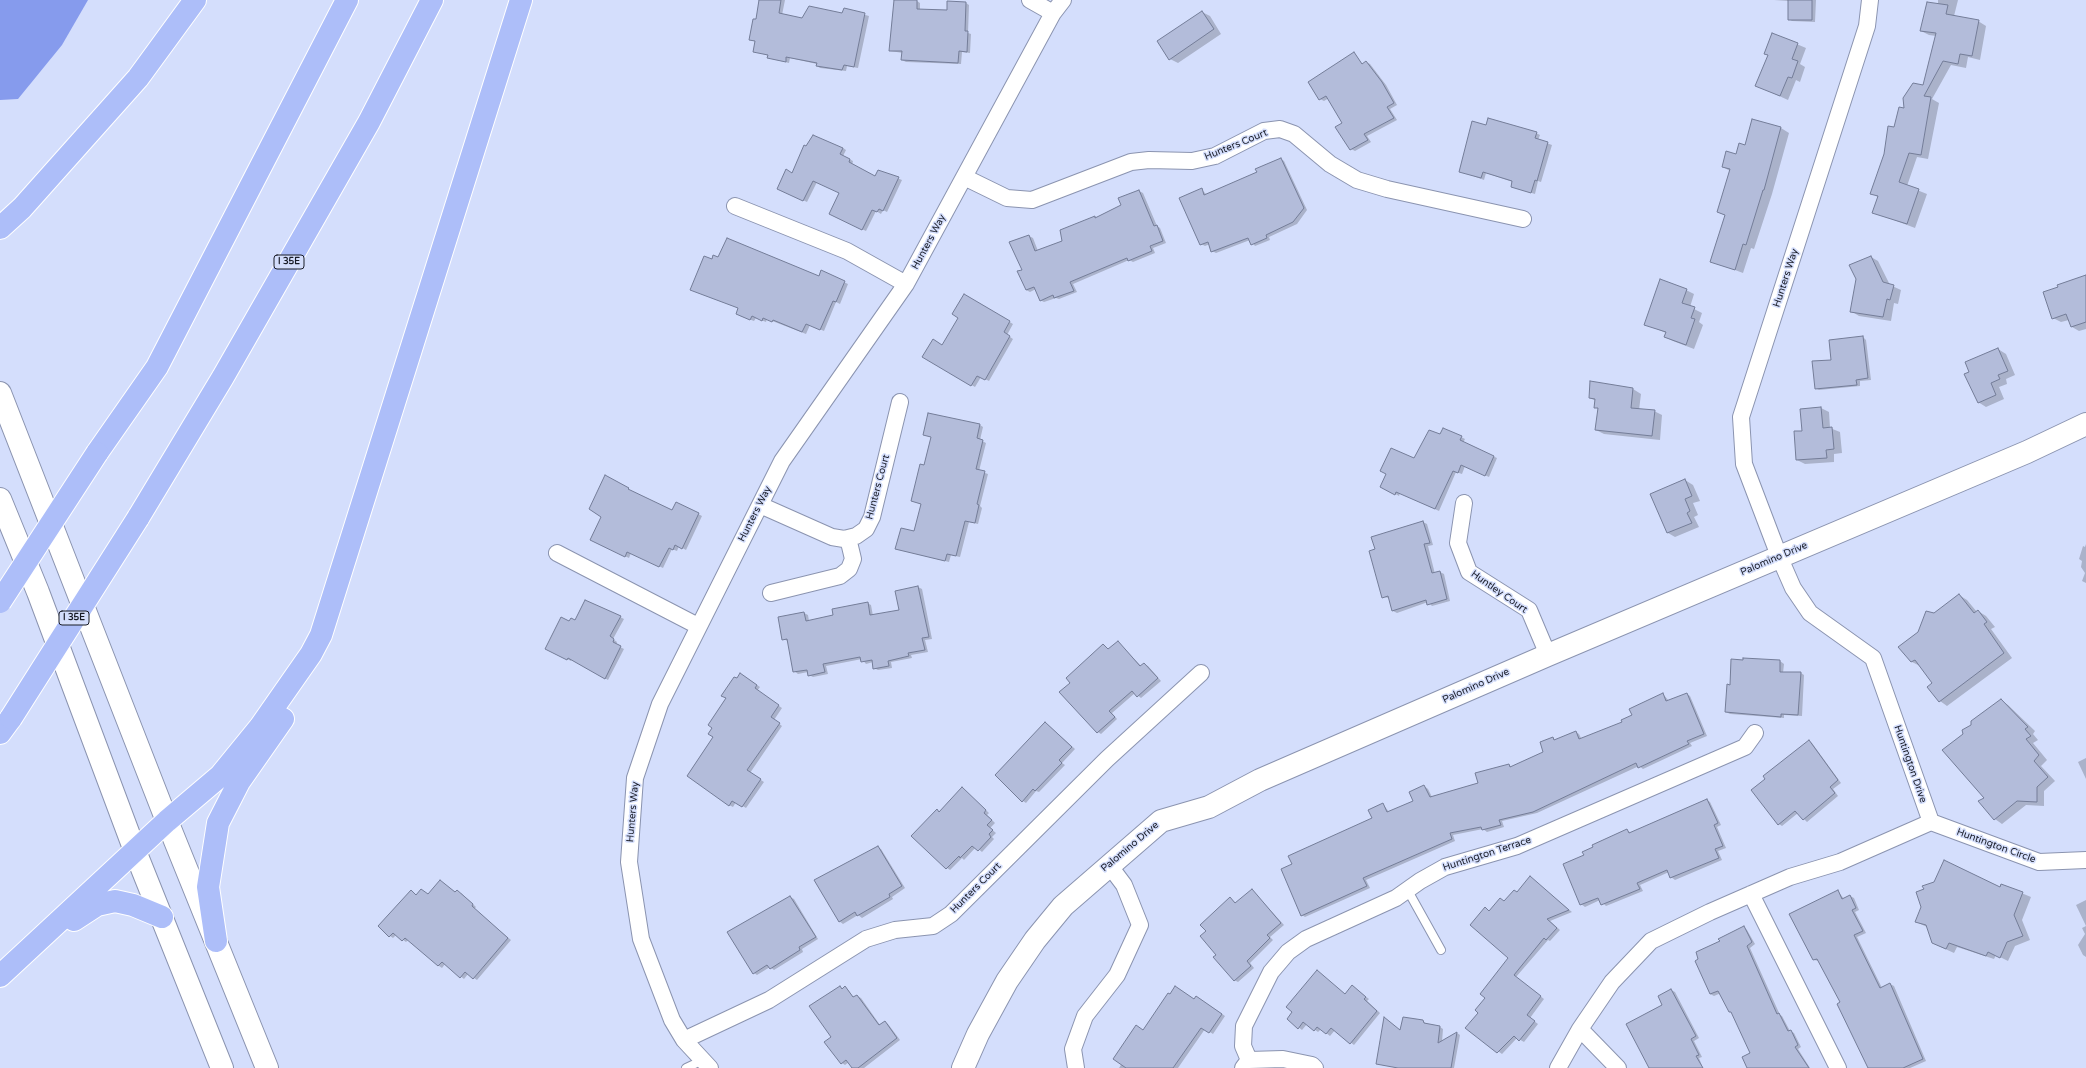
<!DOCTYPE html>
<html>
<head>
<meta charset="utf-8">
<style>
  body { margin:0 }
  canvas { display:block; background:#d4defc }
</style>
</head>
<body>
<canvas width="2086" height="1068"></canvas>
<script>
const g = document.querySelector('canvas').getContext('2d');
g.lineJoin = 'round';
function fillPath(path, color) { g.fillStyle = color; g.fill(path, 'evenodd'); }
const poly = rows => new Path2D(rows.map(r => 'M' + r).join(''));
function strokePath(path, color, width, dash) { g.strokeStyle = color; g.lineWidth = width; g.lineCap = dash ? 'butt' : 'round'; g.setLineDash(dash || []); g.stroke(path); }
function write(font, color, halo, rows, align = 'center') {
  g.font = font + ' "Varela Round",sans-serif'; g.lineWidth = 3; g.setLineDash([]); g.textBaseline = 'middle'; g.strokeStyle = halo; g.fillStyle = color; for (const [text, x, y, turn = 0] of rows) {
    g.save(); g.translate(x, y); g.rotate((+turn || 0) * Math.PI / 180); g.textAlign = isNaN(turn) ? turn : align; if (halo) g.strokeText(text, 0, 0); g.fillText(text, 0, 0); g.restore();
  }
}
const water = poly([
  [0,0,88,0,62,45,18,99,0,100]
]);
const shadow = poly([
  [760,0,785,0,782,15,803,20,843,15,844,9,869,16,858,68,847,66,846,71,820,68,817,66,817,64,790,58,789,63,772,59,769,56,754,51,756,42,750,39,757,20],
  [895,0,917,1,920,3,920,10,948,11,966,3,969,5,968,33,971,34,970,53,962,52,961,64,906,62,902,60,903,53,890,51],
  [1774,0,1816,0,1815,22,1792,21,1789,19,1789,1],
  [1938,0,1958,0,1954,16,1978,21,1986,26,1980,60,1968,57,1966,68,1951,65,1932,99,1939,103,1928,159,1917,157,1907,186,1927,194,1915,228,1873,212,1878,197,1871,193,1894,128,1905,109,1924,86,1936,36,1929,35,1921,31,1938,5],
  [1202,12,1210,16,1221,34,1178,63,1170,59],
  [1773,34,1806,48,1800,64,1805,67,1800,82,1796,80,1788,100,1757,86,1769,55],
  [1354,53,1363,65,1366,62,1370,64,1386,85,1397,105,1390,109,1397,120,1367,136,1371,142,1355,151,1351,149,1343,123,1329,98,1324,101,1320,99],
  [1753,120,1781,128,1789,133,1772,194,1754,249,1751,248,1743,273,1711,261,1726,216,1718,212,1730,171,1723,167,1745,146],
  [1487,126,1536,133,1540,135,1538,140,1552,145,1541,182,1538,181,1535,194,1515,188,1513,182,1486,173,1484,180,1460,171],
  [843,148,846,150,843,156,853,161,852,165,876,177,879,171,902,180,887,212,883,210,881,214,876,211,866,231,834,216,840,193,817,182,807,202,782,190,793,174],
  [1281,159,1284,161,1307,210,1297,224,1269,237,1270,240,1255,246,1250,240,1216,253,1212,251,1210,244,1205,246,1201,244,1201,189,1207,195,1258,172],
  [1139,191,1143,193,1157,226,1160,228,1166,243,1153,248,1155,253,1133,262,1129,260,1073,284,1077,292,1059,299,1056,298,1044,302,1040,300,1036,289,1030,292,1026,290,1023,270,1010,243,1029,236,1033,238,1038,251,1063,241,1094,217,1097,218,1123,206],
  [1871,257,1878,261,1890,285,1901,290,1898,304,1894,303,1891,321,1859,316,1851,311],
  [712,260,819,278,822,272,848,284,840,304,836,302,824,331,810,325,806,334,767,319,766,322,756,318,754,321,740,316,739,308],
  [2086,278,2086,329,2079,331,2072,327,2069,320,2061,322,2053,318],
  [1686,290,1694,294,1690,307,1702,313,1699,322,1703,325,1694,349,1673,341,1665,337,1666,333,1645,324],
  [964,295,1013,324,1007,335,1013,339,989,381,981,377,975,387,923,357,943,346,959,317],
  [1863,337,1866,340,1871,380,1860,381,1860,386,1819,390,1815,388,1832,361],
  [1998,349,2006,354,2015,375,2006,379,2007,384,1999,387,2004,399,1986,407,1978,402,1970,373],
  [1591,383,1633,389,1641,394,1639,410,1654,411,1662,415,1660,440,1604,434,1596,430,1599,409,1595,407,1596,401,1590,398],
  [1821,408,1829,412,1830,428,1840,432,1842,453,1834,454,1834,462,1805,464,1797,460,1803,432],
  [929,415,980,425,983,427,980,440,986,443,979,471,988,474,980,506,982,508,978,524,969,522,960,557,951,555,949,562,896,549,915,532,922,504,912,501,925,467,932,437,928,436],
  [1441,436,1461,437,1465,439,1463,443,1497,458,1489,477,1465,466,1462,474,1456,472,1439,511,1400,493,1399,496,1382,486],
  [605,476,631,491,673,511,677,503,702,516,686,550,679,546,677,551,672,549,663,568,631,553,629,558,595,542,602,517],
  [1685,480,1693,485,1700,501,1693,503,1698,515,1694,517,1699,527,1675,537,1668,533],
  [1423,522,1427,524,1433,545,1428,546,1435,574,1440,572,1444,574,1450,601,1432,606,1428,602,1397,613,1393,611,1389,598,1383,597,1376,550],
  [2086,544,2086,583,2082,581,2085,573,2081,567,2082,561,2079,559,2083,546,2085,547],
  [918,587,922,589,932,639,925,640,928,652,911,655,912,658,891,662,892,668,878,670,874,668,873,662,866,664,862,659,826,666,828,674,813,677,809,675,808,672,798,674,794,671,788,641,783,639,804,613,808,615,809,621,835,615,867,603,871,605,873,616,900,610],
  [1959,595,1967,600,1977,612,1978,611,1986,616,1995,627,1991,629,2012,658,1947,706,1940,701,1933,683,1920,666,1912,662,1899,647,1919,632,1935,614],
  [620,617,624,619,613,639,617,642,616,645,624,649,608,680,572,659,571,661,546,648,570,622],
  [1118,642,1141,666,1144,664,1148,666,1161,681,1141,698,1135,693,1112,713,1117,719,1101,734,1098,732,1071,683,1103,645,1109,650],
  [1744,659,1780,661,1784,664,1783,673,1801,673,1804,675,1802,716,1784,715,1784,718,1730,714,1726,712,1731,686],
  [744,676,760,687,757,691,782,708,774,720,782,726,750,773,764,782,746,808,736,802,733,807,729,805,714,736,727,698,737,679],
  [1663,694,1669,701,1687,694,1690,696,1707,736,1690,743,1692,746,1643,769,1639,766,1537,813,1502,821,1504,827,1487,832,1483,829,1453,835,1455,841,1366,880,1370,888,1305,917,1302,915,1293,865,1374,819,1383,804,1389,812,1414,801,1424,786,1428,789,1432,797,1479,783,1509,765,1512,767,1545,752,1553,738,1556,741,1576,732,1579,734,1582,740,1623,722],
  [2001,700,2008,705,2035,731,2033,734,2038,740,2033,743,2047,760,2041,766,2055,781,2044,791,2044,806,2026,805,2002,824,1995,819,1985,798,1964,735],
  [1046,723,1075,749,1062,763,1065,765,1039,792,1036,791,1026,803,1023,801],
  [1809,741,1812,743,1841,783,1833,789,1838,796,1807,822,1798,813,1782,826,1779,824],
  [2086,758,2086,779,2078,762],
  [962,788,989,813,987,815,995,823,990,828,996,833,992,837,994,839,982,852,976,847,964,860,962,858,950,870,947,868,937,811,940,812],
  [1707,800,1710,802,1721,825,1717,827,1726,848,1718,851,1722,860,1675,880,1671,877,1669,872,1640,885,1643,891,1606,906,1600,900,1585,907,1581,904,1585,856,1627,830,1631,833],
  [878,847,881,849,905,888,892,897,893,899,862,918,858,915,843,924,839,921,815,881],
  [1530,877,1572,912,1550,921,1560,930,1550,941,1548,940,1516,977,1544,999,1530,1018,1538,1024,1524,1042,1517,1038,1502,1054,1466,1028,1479,1012,1509,958,1490,912,1517,892],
  [440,881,456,893,461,893,476,907,474,909,511,940,477,980,468,974,464,979,445,964,442,968,439,966,409,939,406,942,396,935,393,938,390,936,411,892,417,895,428,895],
  [2002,885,2031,897,2022,920,2030,940,2015,946,2008,961,1996,955,1994,959,1957,947,1954,953,1932,943,1927,927,1916,922,2000,888],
  [1252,890,1284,925,1270,937,1273,940,1250,963,1254,968,1238,982,1234,980,1217,955,1207,931,1230,898,1237,904],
  [1838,891,1844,899,1850,896,1854,898,1859,910,1855,912,1866,933,1857,937,1882,988,1890,984,1894,986,1926,1061,1910,1068,1869,1068,1842,1002,1819,961,1814,960],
  [790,897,794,899,818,939,802,949,803,952,774,970,770,967,757,975,754,973],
  [2086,900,2086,926,2076,905],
  [2086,926,2086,957,2083,955,2078,945,2085,934,2082,928],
  [1744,927,1747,930,1755,944,1750,948,1780,1015,1782,1016,1790,1031,1794,1033,1801,1047,1798,1049,1810,1068,1748,1068,1752,1054,1732,1013,1721,993,1714,996,1710,994,1721,942],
  [1352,986,1369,999,1367,1001,1380,1013,1354,1045,1335,1030,1330,1036,1321,1029,1318,1032,1307,1024,1302,1030,1288,1019,1345,995],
  [840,987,843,989,846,987,854,998,857,996,861,998,880,1025,885,1022,888,1024,900,1040,864,1068,853,1068,849,1062,845,1065,842,1063,832,1037],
  [1671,990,1675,992,1699,1038,1694,1041,1702,1057,1699,1058,1703,1068,1650,1068,1664,1005],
  [1200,999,1225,1016,1213,1034,1205,1029,1178,1068,1119,1068,1143,1031,1194,1000],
  [1385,1018,1400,1031,1423,1021,1427,1025,1440,1027,1443,1029,1442,1042,1457,1033,1460,1035,1454,1068,1403,1068]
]);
const building = poly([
  [759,0,781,0,779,13,802,18,809,6,842,13,844,8,865,13,854,67,844,65,842,70,816,66,817,63,786,57,786,62,767,58,768,55,753,52,755,41,749,40,753,19,756,19,759,0],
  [894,0,917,0,917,9,947,10,947,1,966,2,965,31,968,31,967,52,959,51,958,63,901,60,902,51,889,51,894,0],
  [1788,0,1812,0,1812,20,1788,20,1788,0],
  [1927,2,1948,5,1946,14,1979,20,1972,56,1960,54,1958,64,1943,61,1924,96,1931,97,1921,155,1909,153,1899,182,1919,189,1907,224,1872,213,1878,196,1870,194,1884,154,1888,126,1894,127,1899,107,1904,108,1903,98,1913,83,1923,85,1936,33,1920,31,1927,2],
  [1202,11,1214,29,1169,60,1157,41,1202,11],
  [1772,33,1798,43,1792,59,1798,61,1792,78,1788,77,1780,96,1755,86,1768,55,1764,54,1772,33],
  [1354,52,1362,64,1366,61,1382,82,1394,103,1387,107,1394,118,1364,134,1368,140,1350,150,1335,127,1342,123,1326,96,1319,100,1308,82,1354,52],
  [1488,118,1537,132,1535,138,1548,142,1537,181,1535,180,1531,193,1511,187,1512,181,1483,172,1481,178,1459,172,1472,121,1486,125,1488,118],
  [1752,119,1781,127,1764,190,1763,190,1746,245,1743,244,1735,270,1710,262,1725,215,1717,212,1730,169,1722,167,1726,151,1736,154,1739,143,1745,145,1752,119],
  [813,135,843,148,840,154,850,159,849,162,875,176,878,170,899,177,883,211,879,209,877,212,872,210,862,230,829,214,839,193,813,181,803,201,777,189,786,169,792,173,804,145,806,146,813,135],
  [1281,158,1304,208,1293,222,1266,235,1267,238,1251,245,1248,238,1211,252,1208,242,1200,245,1179,198,1202,188,1204,195,1257,172,1255,169,1281,158],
  [1139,190,1154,226,1157,225,1163,241,1150,246,1152,251,1128,261,1127,258,1070,282,1074,291,1054,298,1053,295,1040,301,1034,287,1026,290,1017,271,1022,270,1009,242,1029,235,1035,251,1062,241,1060,230,1095,216,1095,218,1121,205,1118,198,1139,190],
  [727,238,819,276,821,270,845,281,836,302,833,301,820,330,806,324,802,332,773,320,772,322,763,318,762,321,752,316,750,320,736,314,738,308,690,290,704,256,712,259,713,255,718,257,727,238],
  [1871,256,1883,282,1894,285,1890,300,1887,299,1883,317,1850,312,1856,279,1849,265,1871,256],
  [2086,275,2086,322,2071,327,2066,314,2052,319,2043,292,2058,287,2057,285,2086,275],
  [1660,279,1687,289,1682,303,1695,307,1691,318,1695,319,1686,345,1664,337,1666,332,1644,325,1660,279],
  [964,294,1010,321,1004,332,1010,336,985,380,977,376,971,386,922,357,933,339,942,345,958,318,952,314,964,294],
  [1863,336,1868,378,1856,380,1857,385,1815,389,1812,361,1831,360,1829,340,1863,336],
  [1998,348,2008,371,1998,375,2000,379,1991,383,1996,395,1978,403,1964,374,1969,372,1965,362,1998,348],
  [1590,381,1633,388,1631,408,1655,410,1652,436,1595,430,1598,408,1594,408,1595,399,1589,398,1590,381],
  [1821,407,1823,428,1832,427,1834,449,1826,450,1827,458,1796,460,1794,431,1802,431,1800,409,1821,407],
  [928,413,980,424,977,438,983,440,976,469,985,471,977,504,979,505,975,523,965,521,956,556,947,554,945,561,895,549,901,528,914,531,921,504,911,501,920,464,924,465,931,437,923,435,928,413],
  [1443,428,1462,436,1460,440,1494,456,1485,476,1461,465,1458,473,1453,471,1435,509,1396,492,1395,495,1380,487,1386,474,1380,471,1391,448,1414,458,1429,430,1440,434,1443,428],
  [605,475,629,488,628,489,672,510,676,502,699,513,682,549,675,545,673,550,669,548,659,567,627,552,625,557,590,540,601,517,589,509,605,475],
  [1685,479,1692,496,1685,499,1690,511,1687,513,1692,523,1667,533,1650,494,1685,479],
  [1423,521,1430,543,1424,544,1432,573,1440,571,1447,599,1427,605,1426,600,1392,611,1388,596,1382,598,1369,551,1375,549,1371,537,1423,521],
  [918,586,929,637,922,638,925,650,908,653,909,656,888,661,889,666,873,669,872,660,861,662,860,657,823,664,825,672,808,676,807,670,793,672,787,639,782,640,778,617,804,612,806,621,833,615,832,609,868,602,870,615,899,610,895,591,918,586],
  [1959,594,1974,613,1978,610,1987,622,1984,624,2004,653,1939,702,1927,687,1932,683,1915,660,1911,662,1898,647,1918,632,1926,611,1934,613,1959,594],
  [585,600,621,616,610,636,614,639,613,642,621,646,605,679,568,658,567,660,545,649,561,617,569,621,571,618,575,620,585,600],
  [1118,641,1140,666,1144,663,1158,678,1137,697,1132,691,1109,711,1115,717,1097,733,1059,692,1070,683,1066,678,1103,644,1108,649,1118,641],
  [1743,658,1780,660,1780,672,1801,672,1798,715,1781,714,1781,717,1725,712,1727,684,1730,685,1731,659,1743,660,1743,658],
  [740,673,757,685,755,688,779,705,771,717,780,723,747,770,761,779,742,807,732,801,729,806,687,776,713,737,708,734,712,728,708,725,726,698,721,696,734,677,737,678,740,673],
  [1663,693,1666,701,1687,693,1704,734,1687,741,1689,744,1638,768,1636,763,1533,812,1499,820,1501,825,1482,830,1481,827,1450,833,1452,839,1363,878,1367,886,1301,916,1281,869,1292,864,1288,856,1372,818,1368,810,1383,803,1387,812,1413,801,1409,792,1424,785,1430,797,1478,783,1475,773,1509,764,1510,767,1543,752,1540,742,1553,737,1554,740,1576,731,1579,739,1622,722,1621,720,1632,715,1629,709,1663,693],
  [2001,699,2028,727,2025,729,2031,736,2026,739,2039,755,2034,761,2048,777,2037,787,2037,802,2017,801,1994,820,1978,801,1984,798,1942,750,1963,734,1962,730,1971,725,1971,721,2001,699],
  [1045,722,1072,747,1059,760,1062,763,1035,791,1033,789,1022,802,995,775,1045,722],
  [1809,740,1838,780,1830,787,1835,793,1803,820,1795,811,1778,825,1751,790,1765,779,1763,776,1809,740],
  [962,787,986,810,984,813,992,820,987,825,993,830,989,834,991,837,978,851,972,846,960,858,959,856,946,869,911,836,937,809,939,812,962,787],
  [1707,799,1718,823,1714,825,1723,846,1715,849,1719,858,1670,878,1667,870,1637,883,1640,889,1601,905,1598,898,1580,905,1563,864,1584,855,1582,852,1593,847,1592,845,1627,829,1629,833,1707,799],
  [878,846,902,886,889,894,890,897,857,916,855,912,839,922,814,880,878,846],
  [1944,860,2000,887,2001,884,2023,892,2014,915,2023,936,2007,942,2000,958,1988,952,1986,956,1949,943,1946,949,1932,943,1926,925,1915,922,1921,907,1916,892,1924,889,1922,886,1934,882,1944,860],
  [1530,876,1569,910,1547,919,1557,928,1546,940,1544,938,1514,975,1541,996,1527,1015,1535,1021,1519,1041,1514,1036,1497,1053,1465,1028,1478,1013,1475,1010,1485,998,1480,994,1508,958,1470,925,1485,907,1489,911,1500,898,1504,901,1514,890,1517,892,1530,876],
  [440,880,455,892,457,890,473,904,472,906,508,938,473,979,465,972,460,978,442,962,438,966,405,938,402,941,393,933,389,937,378,926,411,890,416,895,421,889,428,894,440,880],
  [1252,889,1281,923,1267,935,1270,938,1247,961,1251,966,1234,981,1213,957,1216,955,1200,936,1206,931,1200,925,1230,897,1235,903,1252,889],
  [1838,890,1842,899,1850,895,1856,908,1852,910,1863,931,1854,935,1880,988,1890,983,1923,1059,1903,1068,1868,1068,1837,1004,1840,1002,1817,959,1813,960,1789,914,1838,890],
  [790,896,816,937,799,947,800,950,770,969,767,965,753,974,727,932,790,896],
  [1744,926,1752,942,1747,946,1777,1014,1779,1013,1788,1031,1791,1030,1798,1045,1795,1047,1809,1068,1747,1068,1742,1057,1750,1053,1731,1012,1729,1012,1718,991,1710,994,1695,961,1698,959,1696,952,1720,941,1718,939,1744,926],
  [1317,970,1345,994,1352,985,1366,997,1364,999,1377,1011,1350,1044,1331,1028,1326,1034,1317,1027,1314,1031,1303,1022,1298,1029,1287,1019,1292,1012,1286,1007,1317,970],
  [840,986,842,989,845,986,853,997,857,995,879,1025,885,1021,897,1038,858,1068,852,1068,846,1060,841,1064,824,1042,831,1037,809,1006,840,986],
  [1175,986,1194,999,1196,996,1222,1014,1209,1033,1201,1028,1173,1068,1126,1068,1113,1059,1136,1025,1143,1030,1168,993,1170,994,1175,986],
  [1671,989,1696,1036,1691,1039,1699,1055,1696,1056,1703,1068,1649,1068,1626,1024,1662,1005,1658,996,1671,989],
  [1384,1017,1400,1030,1403,1017,1423,1020,1424,1023,1440,1026,1438,1043,1457,1032,1451,1068,1398,1068,1376,1064,1384,1017]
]);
const lane = poly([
  [1407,889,1441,950],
  [686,1068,703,1060]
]);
const street = poly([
  [1030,0,1053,13],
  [1870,0,1867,26,1741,417,1744,464,1779,556,1793,588,1810,613,1873,658,1931,822],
  [964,177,1007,198,1032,200,1131,162,1149,160,1192,161,1215,156,1264,131,1280,129,1294,134,1330,164,1357,180,1387,189,1523,219],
  [735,206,847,251,906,284],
  [1464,503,1458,543,1469,572,1529,610,1548,655],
  [760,505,832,537,844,539,856,536,866,529,872,517,900,402],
  [557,553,698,626],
  [771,593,840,576,849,569,853,559,848,538],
  [1931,822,2039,862,2086,860],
  [1751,894,1838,1068],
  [1580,1029,1618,1068],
  [684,1040,769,1000,866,939,895,930,933,926,951,914,1107,759,1201,673],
  [1249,1060,1243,1046,1244,1026,1271,972,1288,952,1306,939,1396,898,1420,881,1445,867,1517,846,1745,747,1755,733],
  [710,1068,684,1040,672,1020,641,939,629,862,635,778,660,704,782,461,906,284,1053,13,1063,0],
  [1076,1068,1073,1049,1085,1016,1117,975,1140,925,1124,885,1109,865],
  [1243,1068,1249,1060,1283,1059,1312,1065,1315,1068],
  [1558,1068,1580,1029,1612,982,1651,941,1710,912,1790,877,1840,862,1931,822]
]);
const secondary = poly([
  [0,393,167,821,267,1068],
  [0,499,38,592,135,851,222,1068],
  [963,1068,978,1034,1007,981,1035,940,1063,906,1161,821,1209,807,1260,780,1548,655,2027,452,2086,424]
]);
const highway = poly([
  [0,228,22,208,138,78,195,0],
  [97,453,157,367,347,0],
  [138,518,223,377,369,122,432,0],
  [0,733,11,718],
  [74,920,97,905,115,901,133,905,162,917],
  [216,941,208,887,218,823,239,782,283,719],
  [0,976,167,821,220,776,260,727,311,654,321,635,521,0]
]);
const highwayBridge = poly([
  [0,602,97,453],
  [11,718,138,518]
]);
const shields = [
  [289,262,30],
  [74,618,30]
];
const shieldNames = [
  ["I 35E",289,262],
  ["I 35E",74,618]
];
const streetNames = [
  ["Hunters Court",1236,145,-22],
  ["Hunters Way",929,242,-62],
  ["Hunters Way",1786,278,-72],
  ["Hunters Court",878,487,-75],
  ["Hunters Way",755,514,-63],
  ["Palomino Drive",1774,559,-23],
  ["Huntley Court",1499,592,35],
  ["Palomino Drive",1476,686,-24],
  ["Huntington Drive",1910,764,71],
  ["Hunters Way",633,812,-85],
  ["Huntington Circle",1996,846,20],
  ["Palomino Drive",1130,847,-40],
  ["Huntington Terrace",1487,854,-18],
  ["Hunters Court",976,888,-45]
];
fillPath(water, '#869bed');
fillPath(shadow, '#0003');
fillPath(building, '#b3bcda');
strokePath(building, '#747d98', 1);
strokePath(lane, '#8b94b0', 10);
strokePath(street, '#8b94b0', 18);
strokePath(secondary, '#8b94b0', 24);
strokePath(highway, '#fff', 24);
strokePath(lane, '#fff', 8);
strokePath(street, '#fff', 16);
strokePath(secondary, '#fff', 22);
strokePath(highway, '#adbef9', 22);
strokePath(highwayBridge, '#fff', 24, []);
strokePath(highwayBridge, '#adbef9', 22);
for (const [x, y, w] of shields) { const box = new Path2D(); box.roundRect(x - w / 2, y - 7, w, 14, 3); g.fillStyle = '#d4defc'; g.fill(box); strokePath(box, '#191c27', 1); }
write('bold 9px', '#191c27', null, shieldNames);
write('10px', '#191c27', '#d4defc', streetNames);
</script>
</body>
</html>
